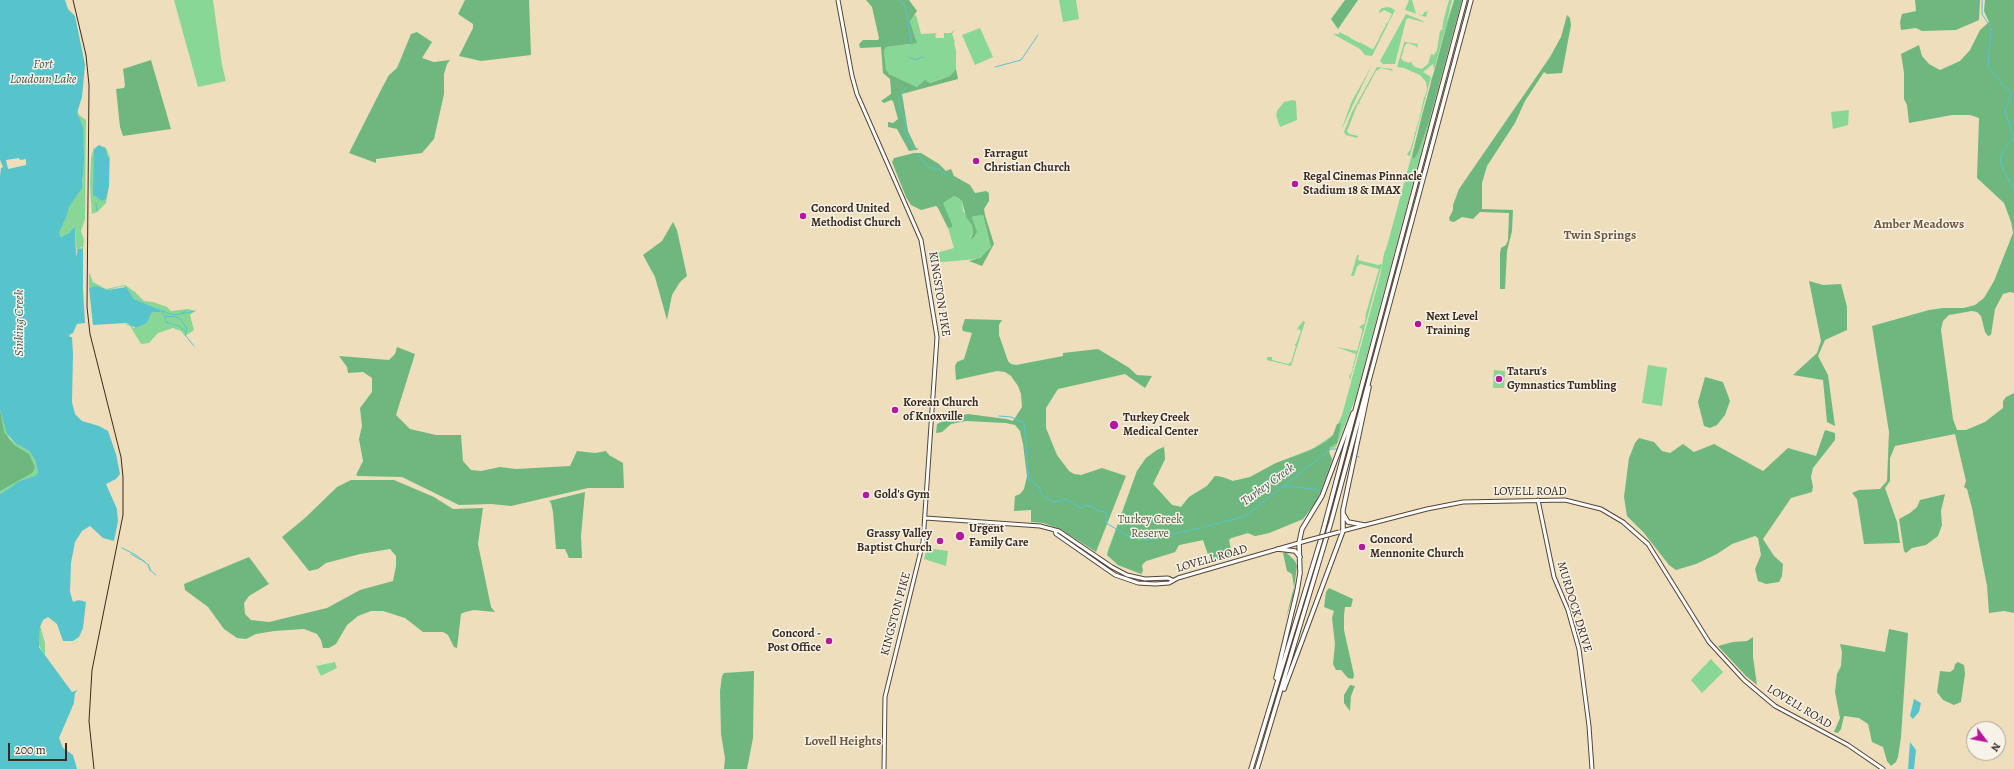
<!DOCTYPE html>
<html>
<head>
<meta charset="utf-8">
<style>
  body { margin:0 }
  #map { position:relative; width:2014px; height:769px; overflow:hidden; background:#eedebc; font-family:Alegreya,serif }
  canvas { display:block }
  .north { position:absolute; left:1966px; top:721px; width:40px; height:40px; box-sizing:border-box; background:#f7f3e8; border:1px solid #aca397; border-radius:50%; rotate:122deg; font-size:11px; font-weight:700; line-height:16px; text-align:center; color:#3b2a1e }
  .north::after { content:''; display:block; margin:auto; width:14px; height:18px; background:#b5179e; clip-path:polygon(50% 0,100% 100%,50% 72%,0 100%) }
  .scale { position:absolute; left:8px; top:743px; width:59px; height:18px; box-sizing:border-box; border:2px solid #3b2a1e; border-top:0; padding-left:5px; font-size:12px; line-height:14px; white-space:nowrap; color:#3b2a1e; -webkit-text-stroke:3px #f7f3e8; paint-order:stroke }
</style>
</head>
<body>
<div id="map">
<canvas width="2014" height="769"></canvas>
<div class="north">N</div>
<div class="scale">200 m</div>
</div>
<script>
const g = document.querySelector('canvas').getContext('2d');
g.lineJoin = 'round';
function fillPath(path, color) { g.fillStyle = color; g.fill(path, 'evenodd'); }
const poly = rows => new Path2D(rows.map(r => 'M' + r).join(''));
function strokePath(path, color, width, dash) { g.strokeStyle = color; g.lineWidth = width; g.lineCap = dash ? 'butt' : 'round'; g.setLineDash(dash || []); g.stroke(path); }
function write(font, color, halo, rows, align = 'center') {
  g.font = font + ' Alegreya,serif'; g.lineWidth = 3; g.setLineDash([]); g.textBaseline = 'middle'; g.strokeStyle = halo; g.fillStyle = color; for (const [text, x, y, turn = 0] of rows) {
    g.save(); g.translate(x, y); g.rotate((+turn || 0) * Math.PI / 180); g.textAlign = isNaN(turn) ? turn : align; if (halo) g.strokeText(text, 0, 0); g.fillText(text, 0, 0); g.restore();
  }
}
const green = poly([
  [174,0,213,0,222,65,226,81,198,87],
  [1059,0,1076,0,1079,19,1063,22],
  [1409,0,1412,0,1416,14,1423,15,1424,12,1426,12,1428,10,1426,17,1405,10],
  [1449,0,1452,0,1447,21,1454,0,1412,157,1414,159,1418,153,1429,122,1462,0,1355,400,1336,447,1330,449,1329,453,1332,459,1331,465,1315,503,1303,519,1269,533,1255,536,1248,533,1231,538,1229,540,1232,556,1213,562,1210,560,1203,540,1179,545,1175,552,1146,561,1142,565,1142,574,1118,565,1107,555,1108,550,1137,471,1146,458,1157,450,1164,447,1165,459,1153,484,1172,505,1181,507,1189,497,1207,486,1215,476,1222,477,1233,481,1250,477,1276,463,1314,448,1333,435,1342,415,1380,276,1384,254,1387,246,1430,88,1431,80,1435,69,1447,22,1434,70,1433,64,1423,72,1431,77,1410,156,1407,155,1409,151,1410,151,1415,134,1413,133,1415,133,1420,116,1418,115,1420,115,1424,98,1423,97,1425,97,1427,89,1426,82,1420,75,1404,68,1397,67,1405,40,1405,42,1418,44,1417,48,1416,46,1408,43,1405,45,1403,51,1405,52,1403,52,1401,58,1403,61,1410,63,1411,61,1413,66,1414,65,1415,67,1422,69,1428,64,1431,54,1434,55,1437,50,1440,31,1444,28,1442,28,1444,18],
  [1389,7,1395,10,1372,56,1365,55,1360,49,1333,34,1339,34,1339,32,1349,37,1350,36,1350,38,1360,43,1362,42,1361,43,1372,49,1374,48,1380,37,1379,35,1380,36,1386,25,1385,23,1387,24,1392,14,1384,10,1380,13,1379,11,1382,8],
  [1406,14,1423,21,1424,24,1423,22,1408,18,1406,20,1395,64,1383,64,1380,61,1381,59],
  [916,15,921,34,937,33,935,35,936,38,944,38,944,33,951,33,955,29,952,34,955,42,954,43,956,51,956,69,950,76,917,87,889,74,886,69,884,51,886,47,909,44,916,39,910,21,913,16],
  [980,28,993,57,975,65,962,35],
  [1372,65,1352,107,1341,131,1351,103],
  [1377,67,1392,69,1393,71,1381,68,1376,71,1368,86,1369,87,1367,87,1359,103,1360,104,1358,104,1355,111,1347,131,1349,134,1358,136,1357,138,1346,135,1344,132,1352,112],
  [1293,100,1296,101,1297,120,1280,127,1276,115,1277,111,1284,102],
  [77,110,79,115,86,120,85,219,81,231,84,240,83,248,81,247,77,251,77,258,75,226,69,233,61,237,59,233,66,218,68,207,78,194,83,181,83,127,77,115],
  [1849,110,1848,125,1833,129,1831,112],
  [103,146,106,148,110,157,109,186,106,203,97,212,92,214,90,185,91,158,94,147,95,197,100,199,106,197,109,186,109,156],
  [954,196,962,201,963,211,972,225,973,233,969,238,976,234,972,218,973,215,983,215,991,247,986,253,978,259,930,263,929,255,954,248,948,228,952,224,942,203],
  [1357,255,1359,255,1358,260,1378,265,1382,264,1356,359,1350,380,1349,376,1351,374,1353,368,1351,367,1353,367,1356,354,1336,347,1357,351,1362,332,1362,329,1359,327,1365,323,1366,313,1379,269,1360,264,1357,267,1354,276,1351,276],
  [89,272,93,282,106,289,125,285,135,292,144,301,153,302,167,307,171,311,189,309,195,311,190,315,194,330,185,336,181,331,173,328,158,333,149,343,141,344,130,326,123,324,132,325,133,328,136,328,147,323,152,312,161,310,134,299,124,286,108,290,89,288],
  [1303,321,1305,322,1291,366,1267,360,1267,357,1272,357,1272,360,1288,364,1291,362,1296,346,1294,345,1296,344,1301,331,1298,329,1296,330,1297,329],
  [1648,365,1667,368,1662,406,1642,403],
  [1494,370,1505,371,1504,388,1493,388],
  [0,410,9,438,15,443,29,451,35,460,38,472,35,476,9,488,0,494],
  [927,548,948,551,946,566,924,559],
  [40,625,45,643,45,656,39,645],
  [1711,659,1723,672,1702,693,1691,680],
  [335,662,337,668,321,676,316,666]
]);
const forest = poly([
  [465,0,529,0,531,55,481,61,459,56,473,28,473,24,458,14],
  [866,0,909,0,917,11,910,21,917,43,886,47,884,51,886,69,889,74,917,87,925,80,930,83,950,76,956,69,958,79,902,94,908,131,916,148,919,149,916,150,909,151,897,129,888,127,888,122,893,123,898,119,893,101,891,100,884,103,881,101,891,94,891,91,890,79,883,73,881,47,860,48,859,44,863,40,878,40,879,38,872,7],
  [1345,0,1358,0,1338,29,1331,19],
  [1454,0,1462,0,1429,122,1418,153,1414,159,1412,157,1422,115],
  [1915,0,1980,0,1979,20,1956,30,1922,31,1916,28,1901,30,1900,22,1902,14,1916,11],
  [1985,0,2014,0,2014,293,2010,292,2003,294,1995,309,1991,335,1988,336,1985,332,1981,316,1977,312,1972,311,1949,315,1943,321,1941,330,1953,419,1957,430,1966,430,1985,422,2003,408,2003,401,2006,397,2014,393,2014,613,2004,611,1989,613,1987,586,1972,508,1967,489,1964,487,1966,481,1955,434,1895,446,1890,458,1890,481,1885,488,1897,522,1900,543,1864,544,1857,499,1852,493,1859,490,1880,489,1887,481,1889,432,1872,326,1929,310,1943,308,1964,308,1975,305,1984,298,1994,281,2013,233,2011,222,2004,203,1977,178,1979,118,1970,115,1952,115,1909,123,1907,105,1904,99,1904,73,1901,54,1919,45,1922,56,1929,64,1940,70,1960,61,1970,50,1980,30,1989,22,1984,11],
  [1567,15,1570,18,1571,25,1562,73,1547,74,1544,72,1525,101,1515,123,1487,166,1482,183,1482,209,1513,210,1512,231,1507,251,1505,289,1500,289,1500,253,1501,248,1506,245,1508,240,1509,213,1480,212,1473,219,1462,217,1454,222,1450,221,1449,218,1453,210,1453,205,1459,189,1550,57,1561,37],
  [417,32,432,42,422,58,434,62,450,60,447,64,444,74,444,94,434,139,422,153,376,159,376,163,349,153,383,86,389,75,397,68,411,34],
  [151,60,171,129,123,136,120,127,116,89,124,88,125,85,123,69],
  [914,153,921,153,939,164,946,171,951,169,954,176,970,185,975,193,986,191,989,193,989,201,984,209,985,215,994,244,982,266,969,261,980,258,991,247,983,215,973,216,972,218,977,232,974,237,970,239,973,233,972,225,966,217,962,201,958,198,954,196,943,203,952,224,952,227,948,228,938,208,936,206,921,210,911,205,906,197,892,162,894,158],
  [673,222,677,230,687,276,680,282,672,295,667,320,655,277,643,255,662,241],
  [1809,281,1823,285,1841,284,1847,307,1847,330,1825,340,1818,356,1828,375,1835,426,1827,422,1823,380,1793,375,1817,353,1821,341],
  [965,319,1002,320,999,325,999,335,1008,361,1011,364,1016,365,1063,356,1063,353,1098,349,1128,367,1137,375,1152,376,1145,388,1125,374,1058,389,1046,408,1046,428,1057,455,1069,471,1074,474,1081,475,1102,468,1126,476,1096,552,1060,529,1043,523,1031,522,1031,510,1014,511,1015,496,1020,494,1024,489,1027,476,1023,444,1020,431,1015,425,1006,423,966,421,951,424,942,432,936,433,937,424,950,418,968,414,1006,419,1013,421,1022,407,1021,394,1018,386,1011,376,1005,372,997,371,956,380,955,366,957,362,964,359,972,333,963,331,962,328],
  [397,347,415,354,396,415,410,429,436,435,461,435,463,461,471,470,481,471,500,467,516,469,570,466,577,451,595,453,606,451,609,455,623,463,624,488,588,488,511,506,491,504,459,505,402,477,358,476,356,475,363,461,359,439,362,426,360,408,372,392,372,378,363,372,348,373,347,367,339,356,389,360,395,354],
  [1705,377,1723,382,1730,401,1725,415,1717,425,1710,428,1704,426,1698,402],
  [0,410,4,432,14,445,29,454,35,468,32,473,0,491],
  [1341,423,1337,443,1330,447,1329,452,1332,459,1321,491,1315,503,1303,519,1269,533,1255,536,1248,533,1231,538,1229,540,1232,556,1213,562,1210,560,1203,540,1179,545,1175,552,1146,561,1142,565,1143,571,1141,574,1118,565,1107,555,1137,471,1146,458,1157,450,1164,447,1165,459,1153,484,1172,505,1181,507,1189,497,1207,486,1215,476,1222,477,1233,481,1250,477,1276,463,1309,451,1327,441,1333,435,1337,424],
  [1825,430,1835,433,1835,440,1813,468,1811,477,1813,487,1812,492,1791,498,1763,539,1774,556,1783,564,1782,576,1779,582,1766,584,1758,581,1755,569,1761,555,1758,538,1755,536,1732,544,1717,554,1696,564,1676,570,1669,565,1644,533,1627,516,1624,497,1629,458,1635,443,1639,438,1654,442,1662,451,1670,453,1683,444,1694,452,1714,444,1763,471,1788,448,1816,456],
  [351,480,394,480,434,497,453,509,483,508,478,544,491,607,495,612,474,610,465,612,461,614,457,648,454,647,448,635,443,632,423,632,405,618,383,611,371,611,358,616,347,625,336,644,329,648,323,648,321,640,317,634,304,629,274,631,256,634,246,639,237,638,224,629,208,607,185,590,184,584,249,557,269,584,249,596,244,603,245,614,251,620,269,622,327,608,360,590,393,581,396,566,396,556,390,549,360,554,326,563,318,569,309,571,282,537,305,518,337,487],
  [585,492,581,536,582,558,569,558,565,549,556,549,553,512,551,503,549,501],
  [1945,494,1941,511,1942,525,1938,536,1926,545,1912,548,1906,553,1904,551,1899,519,1910,513,1917,507,1920,500],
  [1286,552,1295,561,1297,566,1293,597,1286,618,1294,587,1292,574,1287,571,1283,553],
  [1329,588,1353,599,1351,607,1345,607,1344,615,1344,630,1354,675,1353,679,1348,678,1341,670,1336,670,1333,664,1335,644,1332,618,1334,611,1324,607,1326,592],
  [1889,629,1908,633,1901,737,1898,757,1896,762,1891,766,1887,761,1883,747,1872,742,1868,724,1859,718,1844,716,1841,729,1838,733,1834,732,1840,718,1835,692,1837,674,1841,666,1842,652,1840,644,1885,652],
  [1753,637,1753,657,1757,685,1746,676,1718,646,1733,642,1747,641],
  [1958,662,1964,665,1965,674,1961,702,1954,705,1943,700,1937,692,1940,671,1950,672,1954,669,1955,664],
  [754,671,753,738,747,769,724,769,725,758,721,734,720,691,722,676,724,673],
  [1350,685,1355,686,1351,696,1350,711,1344,703,1344,695]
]);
const water = poly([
  [0,0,65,0,68,9,75,16,85,65,82,97,77,113,83,127,84,160,82,188,69,207,66,218,59,233,61,237,69,233,75,226,76,257,78,249,83,248,83,290,85,323,77,324,73,333,69,335,70,337,72,337,73,354,72,402,75,414,82,421,99,426,108,431,116,454,120,474,116,479,106,484,117,509,118,521,114,541,103,538,90,526,82,531,75,542,71,563,70,592,73,602,79,600,86,602,83,628,79,637,73,641,63,641,57,624,48,617,43,620,40,627,39,647,72,692,78,690,75,693,74,703,59,738,63,748,73,755,77,769,0,769,0,494,20,481,35,476,38,472,35,460,29,451,15,443,7,434,0,410,0,176,1,168,3,167,0,160],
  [99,145,105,148,109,158,109,186,106,199,102,201,93,195,94,149],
  [96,286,108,290,126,287,134,299,161,310,160,312,152,312,147,323,136,328,126,323,93,325,89,288],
  [1914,699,1921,703,1919,712,1913,719,1910,716],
  [1910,742,1916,750,1914,769,1908,769]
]);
const pier = poly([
  [19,158,20,160,26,159,26,165,8,169,6,160]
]);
const stream = poly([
  [900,0,905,6,912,45],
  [1982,0,1982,14,1991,28,1988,67,2011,94,2005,111,2013,137,2000,157,2002,167,2014,190],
  [909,57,915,60,923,57],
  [995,67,1021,60,1038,35],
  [906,87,899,99,899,104,906,125,905,131,914,149],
  [917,153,926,165,933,169,936,170,937,168,948,176],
  [96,203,97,211],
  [161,311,165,316,177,317,181,320,187,329,185,335,194,346],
  [161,311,175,315,195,311],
  [182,313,186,310],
  [165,317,166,322,179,326,185,331],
  [999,416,1011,417,1024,423,1029,480,1039,487,1042,495,1050,500,1054,502,1066,499,1081,508,1085,505,1093,507,1098,511,1106,512,1106,523,1128,536,1135,539,1145,540,1200,528],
  [1356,456,1359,457],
  [1283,486,1316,489,1321,492],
  [1203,527,1242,517,1249,513,1331,449,1338,449],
  [122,548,136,555,147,564],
  [131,554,145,562],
  [148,564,150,570],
  [148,565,151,571,156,575]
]);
const major = poly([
  [838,0,852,76,857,94,921,240,937,337,923,542,885,697,884,769],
  [1538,500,1554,577,1568,610,1579,649,1589,726,1592,769],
  [925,518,1040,526,1059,531,1112,567,1127,575,1145,579,1168,578,1172,580],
  [1055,531,1056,534,1115,575,1138,583,1155,584,1169,583,1178,578,1309,540],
  [1342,531,1427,509,1463,502,1565,500,1601,509,1623,522,1648,544,1709,642,1744,680,1775,706,1848,745,1883,769]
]);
const highway = poly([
  [1344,515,1348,522,1364,525],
  [1278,549,1295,551,1300,557],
  [1276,678,1297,591,1300,573,1299,543,1302,529,1322,496,1353,413],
  [1284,689,1343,531,1343,510,1369,387],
  [1251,769,1320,542,1465,0],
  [1257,769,1331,522,1471,0]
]);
const rail = poly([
  [73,0,86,55,89,85,87,307,90,334,121,457,123,477,123,515,92,670,89,721,94,769]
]);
const majorBridge = poly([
  [1309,540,1339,532]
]);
const markers = [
  [976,161,4,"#b5179e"],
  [1295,184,4,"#b5179e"],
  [803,216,4,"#b5179e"],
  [1418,324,4,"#b5179e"],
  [1499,379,4,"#b5179e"],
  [895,410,4,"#b5179e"],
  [1114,425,5,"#b5179e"],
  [866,495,4,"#b5179e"],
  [960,536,5,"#b5179e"],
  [940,541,4,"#b5179e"],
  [1362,547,4,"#b5179e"],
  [829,641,4,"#b5179e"]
];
const poiNames = [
  ["Farragut",984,154],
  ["Christian Church",984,168],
  ["Regal Cinemas Pinnacle",1303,177],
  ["Stadium 18 & IMAX",1303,191],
  ["Concord United",811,209],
  ["Methodist Church",811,223],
  ["Next Level",1426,317],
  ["Training",1426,331],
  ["Tataru's",1507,372],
  ["Gymnastics Tumbling",1507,386],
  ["Korean Church",903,403],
  ["of Knoxville",903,417],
  ["Turkey Creek",1123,418],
  ["Medical Center",1123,432],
  ["Gold's Gym",874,495],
  ["Urgent",969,529],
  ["Family Care",969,543],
  ["Grassy Valley",932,534,"right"],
  ["Baptist Church",932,548,"right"],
  ["Concord",1370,540],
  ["Mennonite Church",1370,554],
  ["Concord -",821,634,"right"],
  ["Post Office",821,648,"right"]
];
const streetNames = [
  ["KINGSTON PIKE",939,294,81],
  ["LOVELL ROAD",1530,492],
  ["LOVELL ROAD",1212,559,-16],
  ["MURDOCK DRIVE",1574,607,73],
  ["KINGSTON PIKE",896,614,-75],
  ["LOVELL ROAD",1799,707,31]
];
const parkNames = [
  ["Turkey Creek",1150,520],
  ["Reserve",1150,534]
];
const waterNames = [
  ["Fort",43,65],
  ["Loudoun Lake",43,80],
  ["Sinking Creek",20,323,-90],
  ["Turkey Creek",1268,485,-36]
];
const neighbourhoodNames = [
  ["Amber Meadows",1919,225],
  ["Twin Springs",1600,236],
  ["Lovell Heights",843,742]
];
fillPath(green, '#88d796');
fillPath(forest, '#6eb87f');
fillPath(water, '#57c4cc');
fillPath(pier, '#eedebc');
strokePath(stream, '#57c4cc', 1);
strokePath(major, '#564536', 5);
strokePath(highway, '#564536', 5.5);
strokePath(major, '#fff', 3);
strokePath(highway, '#fff', 3.5);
strokePath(rail, '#3b2a1e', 1);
strokePath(majorBridge, '#564536', 5, []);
strokePath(majorBridge, '#fff', 3);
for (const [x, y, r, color] of markers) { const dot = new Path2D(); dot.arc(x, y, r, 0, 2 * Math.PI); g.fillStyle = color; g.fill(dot); strokePath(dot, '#f7f3e8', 1.5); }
write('bold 12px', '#3b2a1e', '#f7f3e8', poiNames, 'left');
write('12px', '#3b2a1e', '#f7f3e8', streetNames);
write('12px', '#4e553c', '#f7f3e8', parkNames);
write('italic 13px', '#435852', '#f7f3e8', waterNames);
write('bold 13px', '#71583c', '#f7f3e8', neighbourhoodNames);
</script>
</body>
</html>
